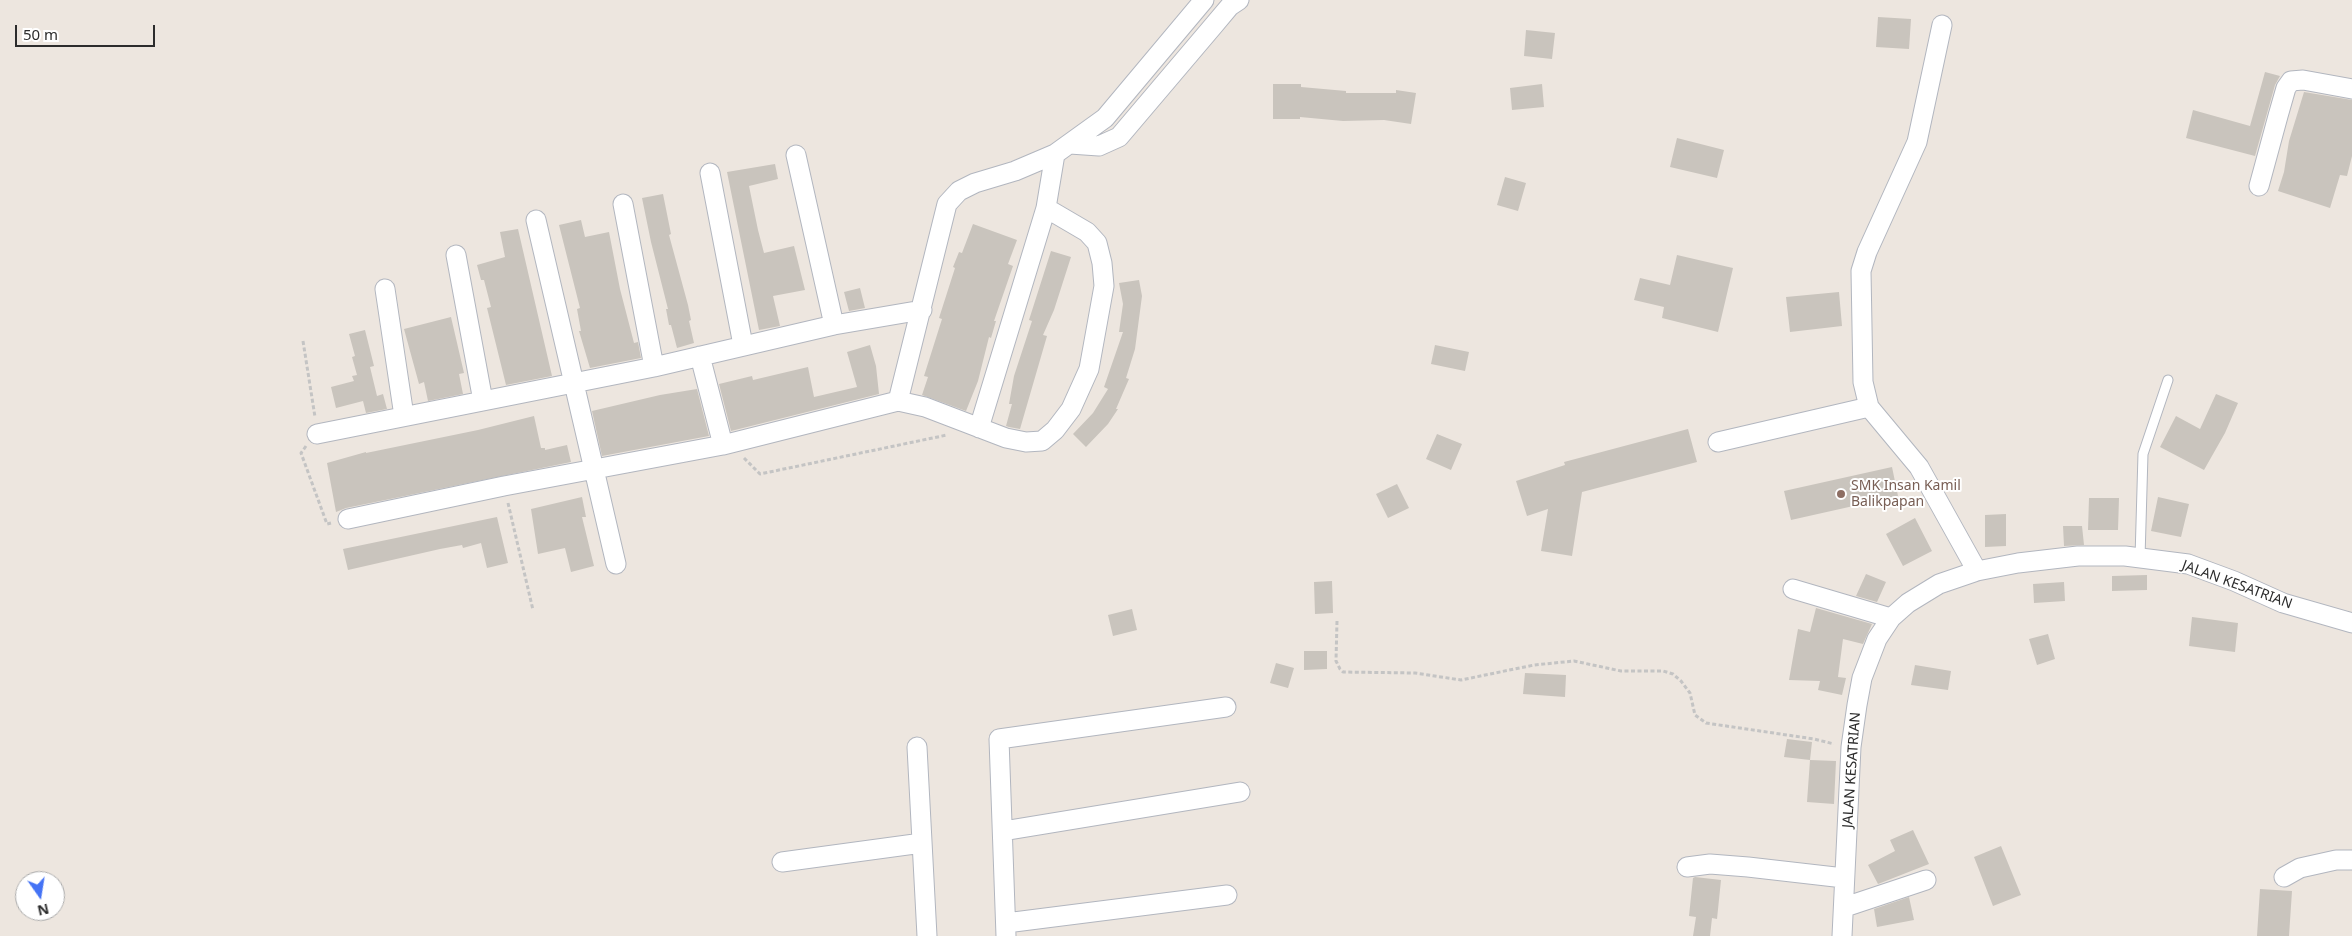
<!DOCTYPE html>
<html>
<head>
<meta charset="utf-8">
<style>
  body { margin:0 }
  #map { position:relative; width:2352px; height:936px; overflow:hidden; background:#ede6df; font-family:"Noto Sans",sans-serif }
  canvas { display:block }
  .north { position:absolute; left:15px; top:871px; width:50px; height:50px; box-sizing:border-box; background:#fff; border:1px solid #ababab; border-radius:50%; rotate:167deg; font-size:14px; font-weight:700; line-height:20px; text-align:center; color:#2c2c2c }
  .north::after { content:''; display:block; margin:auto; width:18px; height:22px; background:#4473f5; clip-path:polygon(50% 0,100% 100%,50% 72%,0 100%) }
  .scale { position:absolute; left:15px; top:25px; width:140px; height:22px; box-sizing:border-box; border:2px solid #2c2c2c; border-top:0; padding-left:6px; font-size:15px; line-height:18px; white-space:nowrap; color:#2c2c2c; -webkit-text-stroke:4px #fff; paint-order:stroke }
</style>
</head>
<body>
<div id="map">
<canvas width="2352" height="936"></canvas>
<div class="north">N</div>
<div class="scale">50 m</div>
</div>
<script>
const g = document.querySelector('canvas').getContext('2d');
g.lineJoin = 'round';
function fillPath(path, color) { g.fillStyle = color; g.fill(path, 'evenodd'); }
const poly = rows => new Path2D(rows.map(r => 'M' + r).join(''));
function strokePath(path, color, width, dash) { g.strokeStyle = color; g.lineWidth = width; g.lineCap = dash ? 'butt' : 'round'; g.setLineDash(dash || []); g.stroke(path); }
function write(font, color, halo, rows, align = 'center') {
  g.font = font + ' "Noto Sans",sans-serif'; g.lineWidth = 4; g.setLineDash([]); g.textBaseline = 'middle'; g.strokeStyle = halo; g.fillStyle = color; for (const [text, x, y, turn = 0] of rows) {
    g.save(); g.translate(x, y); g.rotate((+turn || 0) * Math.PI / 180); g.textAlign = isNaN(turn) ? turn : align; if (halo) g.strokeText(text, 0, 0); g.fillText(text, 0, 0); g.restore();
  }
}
const building = poly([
  [1878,17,1911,19,1909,49,1876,47],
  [1526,30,1555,33,1552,59,1524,56],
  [2265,72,2280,76,2275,85,2255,156,2186,138,2193,110,2250,126],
  [1273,84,1301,84,1301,87,1346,91,1346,93,1396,93,1396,90,1416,93,1411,124,1384,120,1343,121,1300,117,1300,119,1273,119],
  [1542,84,1544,107,1512,110,1510,88],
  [2304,92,2352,100,2352,156,2347,176,2340,175,2330,208,2278,191,2284,172,2289,141],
  [1677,138,1724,150,1717,178,1670,167],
  [775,164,778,179,749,186,758,230,764,253,794,246,805,290,773,296,780,326,759,330,727,172],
  [1505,177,1526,183,1518,211,1497,205],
  [663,194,671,234,669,235,688,305,691,320,689,321,694,343,677,348,671,325,669,325,666,309,668,309,651,242,642,198],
  [581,220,585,237,609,232,620,289,634,343,638,342,641,358,590,368,579,331,581,331,577,309,580,308,559,225],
  [973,224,1017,240,1008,264,1013,266,994,321,996,321,991,338,989,337,978,381,966,411,922,395,928,377,924,376,942,319,939,318,955,268,953,267,959,252,962,253],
  [518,229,552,376,506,385,487,308,491,307,484,280,481,280,477,265,505,257,500,232],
  [1051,251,1071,257,1054,310,1043,335,1047,336,1020,429,1009,427,1006,426,1012,404,1009,404,1014,376,1032,321,1029,320],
  [1677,255,1733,268,1718,332,1662,318,1664,307,1634,300,1640,278,1670,285],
  [1139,280,1142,296,1135,349,1126,378,1129,379,1116,409,1118,409,1108,424,1086,447,1073,434,1093,413,1108,389,1104,387,1123,332,1119,332,1123,304,1119,283],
  [860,288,865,308,849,311,844,292],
  [1839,292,1842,326,1790,332,1786,297],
  [451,317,464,373,459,374,463,394,428,401,424,382,419,384,404,329],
  [365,330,374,366,370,367,377,396,383,394,387,409,366,413,363,401,336,408,331,387,354,381,352,376,357,375,352,357,355,356,349,334],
  [870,345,876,366,879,394,731,431,719,384,752,376,753,380,808,367,814,397,857,387,847,352],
  [1435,345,1469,352,1465,371,1431,364],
  [697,389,709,436,602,456,592,411,660,395],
  [2216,394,2238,403,2225,433,2204,470,2160,447,2176,416,2200,429],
  [534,416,541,448,545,448,545,450,567,445,571,462,346,508,336,512,327,463,366,452,366,453,478,430],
  [1688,429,1697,462,1582,492,1572,556,1541,551,1548,509,1527,516,1516,481,1565,465,1564,462],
  [1437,434,1462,444,1451,470,1426,459],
  [1892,467,1898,496,1791,520,1784,491],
  [1397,484,1409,508,1388,518,1376,494],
  [582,497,586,517,582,517,594,566,571,572,565,548,538,554,531,509],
  [2158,497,2189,504,2181,537,2151,531],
  [2089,498,2119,498,2118,530,2088,530],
  [2006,514,2006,546,1985,547,1985,515],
  [497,517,508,563,487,568,481,543,463,548,462,545,440,549,348,570,343,549],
  [1915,518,1932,551,1903,566,1886,534],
  [2063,526,2082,526,2084,545,2064,546],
  [1866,574,1886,582,1877,602,1856,596],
  [2147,575,2147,590,2112,591,2112,576],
  [1332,581,1333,613,1315,614,1314,582],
  [2064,582,2065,601,2034,603,2033,584],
  [1816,608,1872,624,1863,644,1843,639,1838,677,1846,678,1842,695,1818,690,1820,681,1789,680,1798,629,1810,632],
  [1132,609,1137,630,1113,636,1108,615],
  [2192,617,2238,623,2235,652,2189,646],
  [2048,634,2055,659,2037,665,2029,639],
  [1304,651,1327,651,1327,669,1304,670],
  [1276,663,1294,668,1288,688,1270,683],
  [1915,665,1951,671,1948,690,1911,685],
  [1525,673,1566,675,1565,697,1523,694],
  [1787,739,1812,742,1810,760,1784,757],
  [1810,760,1836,761,1834,804,1807,802],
  [1913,830,1929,864,1878,884,1868,865,1895,851,1890,840],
  [2001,846,2021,895,1993,906,1974,857],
  [1695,877,1721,880,1717,919,1712,918,1710,936,1693,936,1696,917,1689,916,1693,878],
  [2260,889,2292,891,2289,936,2257,936],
  [1909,897,1914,920,1877,927,1874,909]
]);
const path = poly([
  [303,341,315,417],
  [306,446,301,453,327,524,331,523],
  [744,458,760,474,947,435],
  [508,503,533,610],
  [1337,621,1336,661,1340,669,1343,672,1415,673,1461,680,1534,665,1574,661,1621,671,1663,671,1673,674,1681,681,1690,693,1695,715,1706,723,1814,739,1834,744]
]);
const lane = poly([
  [2140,558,2143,454,2168,380]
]);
const street = poly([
  [1070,144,1099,146,1119,137,1214,25,1230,6,1239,0],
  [796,155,834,325],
  [710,173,743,345],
  [2259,186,2278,116,2286,88,2291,81,2303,80,2352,89],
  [623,204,654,367],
  [536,220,616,564],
  [456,255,483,401],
  [385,289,404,416],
  [700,356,723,445,898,401,925,407,1006,438,1026,442,1042,441,1055,430,1071,409,1089,369,1104,286,1102,263,1097,243,1087,232,1046,208],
  [898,401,947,204,959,191,975,183,1015,171,1055,154,1105,118,1204,0],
  [1869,407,1863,382,1861,271,1867,252,1917,142,1942,25],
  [979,428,1046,208,1055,154],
  [317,434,654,367,834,325,922,310],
  [1718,442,1869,407,1919,467,1977,571],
  [348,519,504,486,723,445],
  [1793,589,1891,618],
  [917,747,927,936],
  [1003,831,1240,792],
  [782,862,922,843],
  [1687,867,1710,864,1748,867,1844,878],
  [2284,877,2300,868,2336,860,2352,860],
  [1845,907,1926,880],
  [1006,923,1227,895],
  [1006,936,999,739,1226,707],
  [1842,936,1851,747,1857,705,1862,678,1877,639,1891,618,1908,603,1939,584,1977,571,2018,563,2078,556,2125,556,2188,564,2234,581,2283,603,2352,623]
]);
const markers = [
  [1841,494,5,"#8d6e63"]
];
const educationNames = [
  ["SMK Insan Kamil",1851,486],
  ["Balikpapan",1851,502]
];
const streetNames = [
  ["JALAN KESATRIAN",2237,585,20],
  ["JALAN KESATRIAN",1852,770,-86]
];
fillPath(building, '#c9c4bd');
strokePath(lane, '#b2b6bf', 11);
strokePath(street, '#b2b6bf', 21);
strokePath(path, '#c4c4c4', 3, [4, 2.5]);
strokePath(lane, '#fff', 9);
strokePath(street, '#fff', 19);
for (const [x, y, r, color] of markers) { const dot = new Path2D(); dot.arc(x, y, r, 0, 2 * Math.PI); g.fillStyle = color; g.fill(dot); strokePath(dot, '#fff', 2); }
write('14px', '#785e54', '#fff', educationNames, 'left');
write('14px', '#2c2c2c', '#fff', streetNames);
</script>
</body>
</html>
